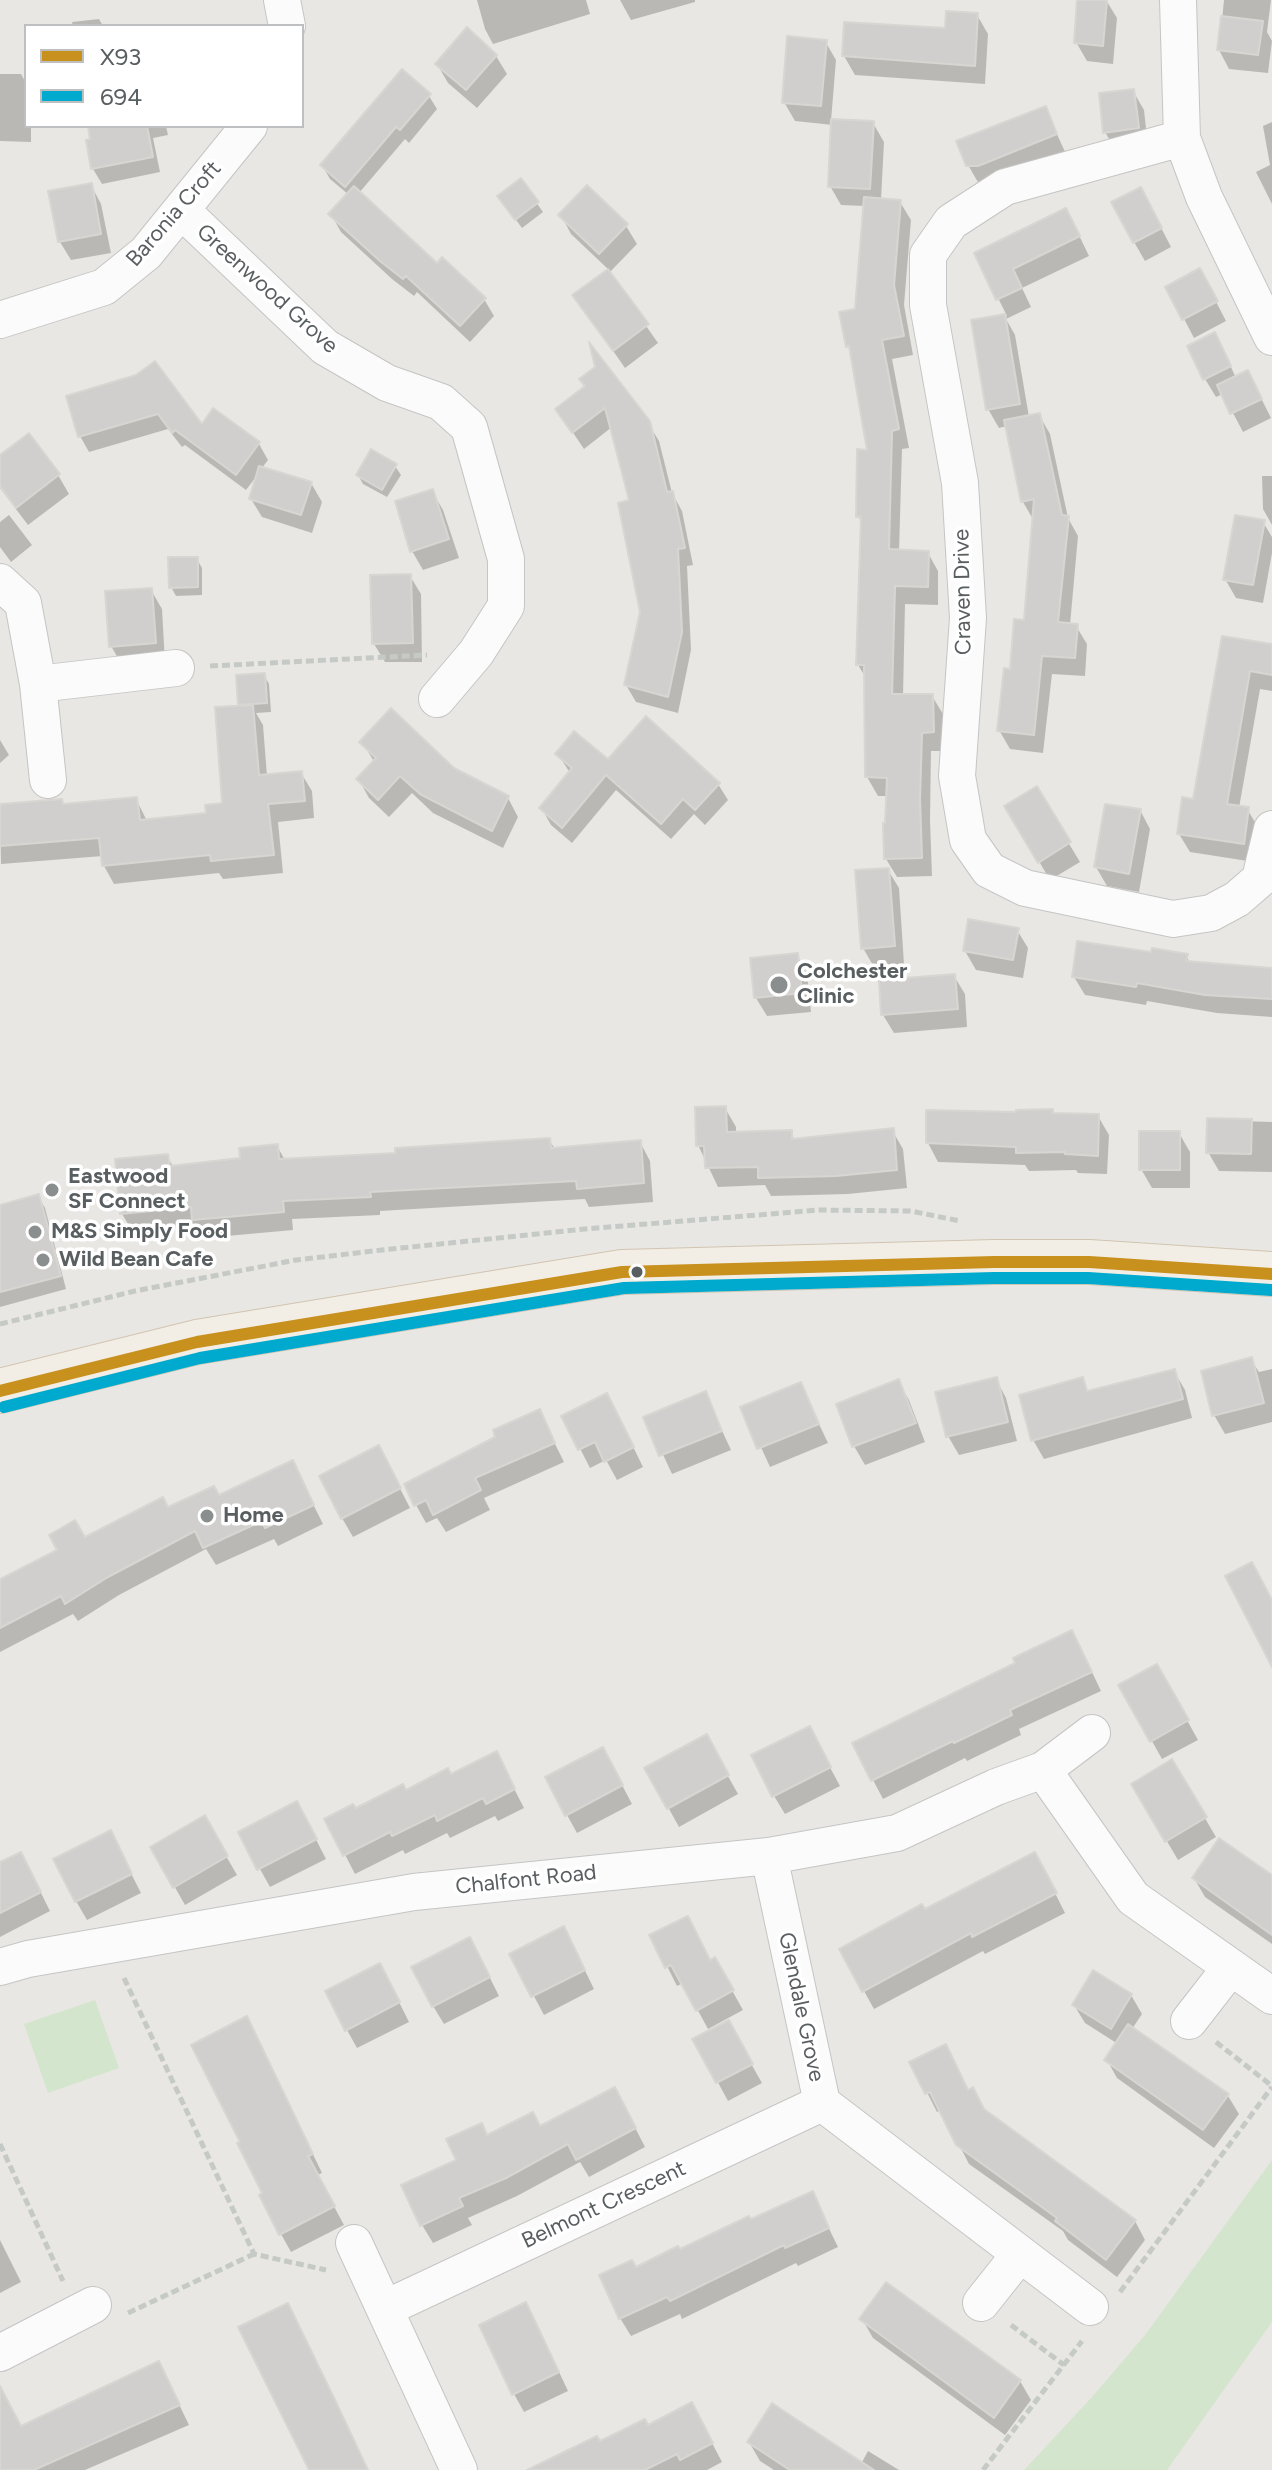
<!DOCTYPE html>
<html>
<head>
<meta charset="utf-8">
<style>
  body { margin:0 }
  #map { position:relative; width:1272px; height:2470px; overflow:hidden; background:#e9e7e3; font-family:Figtree,sans-serif }
  canvas { display:block }
  .legend { position:absolute; left:24px; top:24px; width:280px; height:104px; box-sizing:border-box; background:#fff; border:2px solid #bdbfc0; margin:0; padding:10px 14px; list-style:none; font-size:24px; color:#595e61 }
  .legend li { display:flex; align-items:center; gap:16px; height:40px }
  .legend b { width:40px; border:2px solid #bdbfc0 }
</style>
</head>
<body>
<div id="map">
<canvas width="1272" height="2470"></canvas>
<ul class="legend">
<li><b style="height:10px;background:#c8901d"></b>X93</li>
<li><b style="height:10px;background:#00a9ce"></b>694</li>
</ul>
</div>
<script>
const g = document.querySelector('canvas').getContext('2d');
g.lineJoin = 'round';
function fillPath(path, color) { g.fillStyle = color; g.fill(path, 'evenodd'); }
const poly = rows => new Path2D(rows.map(r => 'M' + r).join(''));
function strokePath(path, color, width, dash) { g.strokeStyle = color; g.lineWidth = width; g.lineCap = dash ? 'butt' : 'round'; g.setLineDash(dash || []); g.stroke(path); }
function write(font, color, halo, rows, align = 'center') {
  g.font = font + ' Figtree,sans-serif'; g.lineWidth = 7; g.setLineDash([]); g.textBaseline = 'middle'; g.strokeStyle = halo; g.fillStyle = color; for (const [text, x, y, turn = 0] of rows) {
    g.save(); g.translate(x, y); g.rotate((+turn || 0) * Math.PI / 180); g.textAlign = isNaN(turn) ? turn : align; if (halo) g.strokeText(text, 0, 0); g.fillText(text, 0, 0); g.restore();
  }
}
const green = poly([
  [95,2000,119,2068,48,2093,24,2024],
  [1272,2160,1272,2322,1167,2470,1024,2470,1092,2397,1145,2335]
]);
const shadow = poly([
  [477,0,586,0,590,14,493,44,485,29],
  [695,0,695,2,631,20,620,0],
  [1079,0,1106,0,1117,18,1113,64,1087,61,1076,42],
  [1224,0,1271,0,1267,32,1272,41,1268,73,1229,69,1219,50],
  [977,15,988,34,985,84,855,75,844,56,947,30],
  [99,19,103,26,73,26,72,22],
  [825,41,836,60,831,121,873,123,884,142,881,200,900,202,911,220,904,305,913,355,892,359,909,448,902,449,899,552,928,553,938,571,938,605,905,604,903,696,932,696,943,714,943,751,931,751,930,820,932,876,897,877,886,859,888,796,878,796,867,777,866,678,858,665,863,525,858,516,870,452,852,352,848,346,857,311,865,206,841,205,830,186,833,125,795,121,784,102],
  [496,56,507,74,477,108,448,83,437,64],
  [0,74,21,74,26,83,26,126,31,126,31,142,0,141],
  [1133,91,1144,110,1148,147,1116,151,1105,132],
  [429,96,437,109,409,143,405,139,359,193,437,266,484,299,494,316,470,342,417,292,414,296,392,279,341,232,331,214,349,195,330,179,322,165],
  [1045,108,1066,154,979,184,968,165],
  [1272,122,1272,204,1256,172,1270,165,1263,126],
  [90,126,166,126,168,135,153,138,160,172,102,184,93,169,88,141,93,140],
  [521,181,543,212,522,228,505,205],
  [91,185,101,204,111,253,71,260,60,242],
  [1151,208,1171,247,1145,261,1134,242],
  [561,215,626,226,637,244,609,273,658,343,625,368,575,296,609,270,571,234],
  [1076,229,1089,256,1022,288,1031,307,1006,319,1015,335,1029,417,1039,415,1050,434,1068,518,1078,536,1070,625,1076,626,1087,644,1085,676,1052,674,1043,753,1010,749,999,730,1026,622,1034,521,1023,502,1007,426,999,428,988,409,973,321,1007,316,976,254],
  [1168,288,1210,290,1226,321,1194,338],
  [1225,354,1236,378,1248,372,1271,418,1243,432,1223,394,1216,397,1205,379],
  [598,368,648,423,659,441,672,493,682,511,693,565,687,566,691,650,678,713,636,702,626,685,642,612,631,502,612,427,584,449,557,409,586,387],
  [137,377,202,427,214,411,259,444,268,460,262,468,311,483,322,502,312,533,262,517,251,499,259,473,246,490,185,445,182,447,168,429,89,452,80,436],
  [0,458,58,475,69,494,28,525,0,488],
  [395,466,401,475,387,497,363,484,358,475],
  [1262,476,1272,476,1272,525,1263,509],
  [432,491,443,510,459,558,423,570,412,551],
  [9,515,32,545,11,562,0,547,0,522],
  [1263,522,1272,537,1272,553,1263,603,1236,598,1225,579],
  [197,559,202,568,202,595,176,596,171,587],
  [410,576,421,594,422,662,385,662,374,644],
  [151,590,162,609,165,662,122,665,111,646],
  [1224,638,1272,646,1272,691,1260,689,1239,808,1247,809,1258,827,1254,862,1190,852,1179,834,1194,801],
  [264,675,269,684,271,712,256,713,263,725,267,776,301,773,312,791,314,818,278,822,283,873,223,879,219,873,114,884,104,866,103,856,1,864,0,806,64,806,136,799,147,821,208,815,224,805,242,707,240,704],
  [0,740,9,755,0,763],
  [362,742,453,770,508,798,518,817,503,848,433,813,412,793,389,817,369,798,359,780,375,763],
  [558,754,718,784,728,800,705,825,694,814,671,839,616,790,572,843,551,825,542,809,570,773],
  [1036,789,1080,862,1050,880,1007,807],
  [1140,810,1150,829,1139,892,1107,886,1096,867],
  [888,870,899,888,904,964,874,967,863,948],
  [1017,930,1028,948,1023,978,976,970,965,951],
  [1153,954,1186,956,1191,964,1272,970,1272,1017,1217,1013,1147,1001,1146,1005,1085,995,1074,977],
  [797,955,807,974,811,1012,767,1016,756,998],
  [954,976,965,994,967,1027,894,1033,883,1015],
  [725,1108,736,1127,736,1134,790,1132,795,1140,892,1130,903,1149,907,1188,848,1194,771,1196,765,1185,718,1187,698,1145],
  [1052,1111,1054,1115,1098,1116,1109,1135,1107,1174,1078,1173,1076,1170,1029,1171,1025,1165,938,1162,928,1143,1018,1114],
  [1209,1120,1272,1122,1272,1172,1219,1171,1208,1152],
  [1179,1133,1190,1152,1190,1188,1152,1188,1141,1169],
  [549,1140,555,1149,640,1142,650,1161,653,1202,589,1207,585,1199,380,1211,380,1215,292,1219,293,1230,205,1238,198,1226,133,1232,122,1214,167,1156,174,1168,242,1160,277,1146,285,1160,398,1154],
  [38,1196,45,1208,66,1289,0,1307,0,1207],
  [1251,1360,1259,1372,1272,1369,1272,1422,1225,1434,1214,1415],
  [1174,1371,1185,1390,1192,1418,1044,1459,1033,1440,1082,1380,1089,1393],
  [996,1379,1006,1398,1017,1441,959,1455,948,1436],
  [898,1382,909,1400,925,1442,865,1465,854,1446,838,1405],
  [800,1384,828,1443,770,1467,743,1408],
  [705,1394,731,1450,672,1474,646,1418],
  [539,1412,564,1462,484,1498,490,1510,446,1532,437,1518,426,1523,416,1505,498,1438],
  [617,1414,643,1467,617,1480,606,1460,590,1468,564,1417],
  [292,1462,323,1524,278,1546,274,1539,216,1565,206,1549,119,1595,78,1621,73,1614,0,1652,0,1582,85,1540,168,1509,219,1498],
  [389,1467,410,1508,353,1537,342,1518],
  [1082,1651,1101,1691,1019,1729,1021,1735,967,1761,965,1758,883,1799,854,1744],
  [1157,1666,1198,1740,1162,1759,1121,1686],
  [706,1737,738,1794,679,1827,647,1769],
  [819,1747,840,1786,785,1814,774,1796],
  [1172,1762,1216,1837,1178,1860,1133,1784],
  [613,1768,632,1804,577,1833,567,1815],
  [506,1773,524,1808,498,1821,495,1816,450,1838,447,1833,405,1854,403,1850,355,1874,327,1820,450,1776],
  [204,1818,237,1875,185,1905,152,1847],
  [307,1822,326,1859,270,1887,240,1833],
  [110,1832,141,1893,87,1920,76,1901],
  [0,1865,31,1873,50,1911,0,1937],
  [1045,1873,1065,1913,985,1954,983,1951,874,2009,864,1991,924,1912],
  [1194,1878,1272,1880,1272,1944,1205,1897],
  [652,1936,710,1962,715,1960,743,2010,708,2029,683,1983,677,1986],
  [574,1948,594,1989,544,2015,512,1955],
  [480,1958,499,1996,444,2024,433,2006],
  [390,1984,409,2022,357,2048,347,2030],
  [1131,1995,1142,2014,1132,2029,1228,2096,1239,2114,1214,2148,1117,2078,1107,2060,1118,2044,1085,2023,1074,2005],
  [247,2018,322,2173,317,2175,344,2225,291,2252,281,2234,242,2143],
  [728,2023,762,2083,728,2101,695,2040],
  [912,2063,969,2092,985,2113,1135,2221,1145,2240,1117,2277,1068,2240,1063,2231,969,2164,941,2110,937,2112],
  [625,2108,645,2147,589,2177,580,2162,517,2196,468,2218,472,2225,433,2243,422,2225,458,2161,488,2137,541,2129],
  [812,2194,838,2247,798,2266,796,2263,682,2319,680,2314,631,2336,620,2318,635,2269],
  [0,2240,21,2282,0,2293],
  [862,2319,1020,2381,1031,2400,1005,2435,873,2338],
  [536,2323,568,2391,524,2412,514,2394],
  [159,2363,189,2425,85,2470,0,2470,0,2436],
  [702,2424,722,2462,707,2470,526,2470,596,2438,599,2444,647,2427],
  [749,2442,861,2464,868,2451,899,2470,774,2470,760,2461]
]);
const building = poly([
  [1077,0,1107,0,1103,46,1074,43,1077,0],
  [946,11,978,13,975,66,842,56,844,22,945,28,946,11],
  [1221,16,1263,21,1258,55,1217,50,1221,16],
  [467,27,497,55,466,90,435,64,467,27],
  [787,36,827,40,821,106,782,103,787,36],
  [402,69,431,94,400,130,396,127,345,187,320,165,402,69],
  [1134,89,1139,128,1103,133,1099,93,1134,89],
  [1046,106,1057,134,978,166,966,166,956,141,1046,106],
  [831,119,874,121,870,189,828,187,831,119],
  [88,126,147,126,153,157,91,169,86,140,90,139,88,126],
  [521,178,539,202,515,220,497,196,521,178],
  [92,183,101,234,58,242,48,191,92,183],
  [587,185,628,224,599,254,558,215,587,185],
  [354,186,437,263,442,257,486,298,460,326,406,276,403,279,380,261,328,214,354,186],
  [1141,187,1162,228,1133,243,1111,202,1141,187],
  [864,197,901,200,894,285,904,336,882,340,899,429,892,431,889,549,929,551,928,587,895,586,892,694,933,694,934,732,922,733,920,799,922,858,884,859,883,823,885,823,887,778,865,777,864,665,856,665,861,517,856,517,857,449,867,450,849,346,846,347,839,312,855,309,864,197],
  [1066,208,1080,236,1013,269,1022,288,996,300,974,253,1066,208],
  [1200,268,1218,301,1182,320,1165,287,1200,268],
  [608,269,649,324,613,351,572,295,608,269],
  [1005,314,1020,404,986,410,971,320,1005,314],
  [1215,332,1231,366,1203,380,1187,346,1215,332],
  [589,342,650,421,667,492,673,491,685,548,678,549,682,632,668,697,624,685,640,612,618,503,629,500,605,408,572,433,555,409,585,386,579,379,595,367,589,342],
  [155,361,202,424,213,408,260,442,236,475,175,430,172,433,158,414,78,437,66,396,136,375,155,361],
  [1248,370,1262,399,1230,414,1217,385,1248,370],
  [1040,413,1062,515,1069,516,1058,622,1078,624,1075,658,1042,656,1034,735,997,731,1004,668,1010,669,1014,619,1024,620,1034,499,1021,502,1004,420,1040,413],
  [29,433,60,474,16,508,0,486,0,455,29,433],
  [371,449,397,464,382,490,356,475,371,449],
  [259,466,312,482,301,515,249,499,259,466],
  [433,489,449,539,410,552,395,501,433,489],
  [1235,515,1265,520,1253,585,1223,580,1235,515],
  [168,557,198,557,198,587,169,588,168,557],
  [411,574,413,643,372,644,370,575,411,574],
  [152,588,156,643,109,647,105,591,152,588],
  [1222,636,1272,644,1272,675,1250,671,1227,804,1249,807,1244,844,1177,834,1182,797,1193,799,1222,636],
  [265,673,267,703,238,705,236,675,265,673],
  [253,705,259,775,302,771,305,801,268,804,274,855,211,861,210,855,102,866,99,838,0,846,0,804,62,799,63,804,137,797,140,820,206,813,205,805,222,803,215,707,253,705],
  [391,708,454,768,509,796,492,831,420,794,400,776,378,800,356,779,376,758,359,742,391,708],
  [646,716,720,783,695,810,683,799,661,824,606,775,562,828,539,808,572,768,555,754,574,731,608,759,646,716],
  [1037,786,1071,842,1038,863,1004,806,1037,786],
  [1105,804,1141,809,1129,874,1094,867,1105,804],
  [889,868,895,946,861,949,855,870,889,868],
  [968,919,1019,928,1013,960,963,951,968,919],
  [1077,941,1151,952,1152,948,1188,954,1186,961,1272,968,1272,999,1205,995,1137,983,1136,987,1072,977,1077,941],
  [798,953,802,993,754,998,750,958,798,953],
  [955,974,958,1009,881,1015,879,980,955,974],
  [726,1106,727,1132,792,1130,792,1139,894,1128,897,1170,836,1176,758,1178,758,1167,705,1168,704,1146,696,1146,695,1107,726,1106],
  [1053,1109,1053,1113,1099,1114,1098,1156,1065,1154,1065,1152,1016,1153,1016,1147,926,1143,926,1110,1016,1112,1016,1110,1053,1109],
  [1207,1118,1252,1119,1251,1154,1206,1153,1207,1118],
  [1139,1131,1180,1131,1180,1170,1139,1170,1139,1131],
  [550,1138,551,1148,641,1140,644,1183,577,1189,576,1181,370,1192,371,1197,283,1201,284,1212,192,1220,191,1207,120,1214,115,1159,168,1154,170,1166,240,1158,239,1148,278,1144,279,1159,395,1153,395,1148,550,1138],
  [39,1194,61,1276,0,1292,0,1205,39,1194],
  [1252,1357,1264,1403,1212,1416,1201,1371,1252,1357],
  [1175,1369,1183,1399,1031,1441,1019,1395,1083,1377,1087,1391,1175,1369],
  [997,1377,1008,1422,946,1437,935,1392,997,1377],
  [899,1379,916,1423,852,1447,836,1404,899,1379],
  [801,1382,819,1424,757,1449,740,1407,801,1382],
  [706,1391,722,1431,659,1456,643,1417,706,1391],
  [607,1393,634,1447,604,1462,595,1442,578,1450,561,1416,607,1393],
  [540,1409,555,1443,475,1478,481,1490,433,1515,426,1500,414,1506,404,1484,495,1437,493,1430,540,1409],
  [379,1445,401,1488,341,1519,319,1476,379,1445],
  [293,1460,314,1505,265,1528,262,1521,203,1548,195,1531,108,1577,65,1604,61,1596,0,1628,0,1579,57,1550,49,1535,75,1520,85,1537,163,1497,168,1507,214,1486,219,1495,293,1460],
  [1252,1562,1272,1600,1272,1667,1225,1576,1252,1562],
  [1072,1630,1092,1672,1010,1710,1012,1715,954,1743,953,1741,871,1781,852,1743,1015,1663,1013,1658,1072,1630],
  [1157,1664,1189,1720,1150,1742,1118,1685,1157,1664],
  [810,1726,831,1767,772,1797,751,1755,810,1726],
  [707,1734,729,1775,667,1809,644,1768,707,1734],
  [603,1747,623,1785,565,1816,545,1777,603,1747],
  [497,1751,515,1789,486,1804,483,1798,437,1821,435,1815,392,1836,390,1832,343,1856,324,1819,353,1804,356,1808,403,1784,406,1790,448,1768,451,1774,497,1751],
  [1172,1759,1207,1817,1165,1842,1131,1784,1172,1759],
  [297,1801,317,1839,257,1870,238,1832,297,1801],
  [205,1815,228,1856,173,1888,150,1847,205,1815],
  [111,1830,132,1874,75,1902,53,1859,111,1830],
  [1219,1838,1272,1875,1272,1935,1192,1878,1219,1838],
  [21,1852,41,1892,0,1913,0,1862,21,1852],
  [1035,1852,1057,1893,972,1937,971,1933,862,1992,839,1949,922,1904,925,1909,1035,1852],
  [688,1916,710,1960,715,1957,734,1990,696,2011,671,1965,665,1968,649,1935,688,1916],
  [564,1926,585,1970,531,1997,509,1954,564,1926],
  [470,1937,490,1977,432,2007,411,1967,470,1937],
  [380,1963,400,2002,345,2031,325,1991,380,1963],
  [1093,1970,1132,1994,1111,2029,1072,2005,1093,1970],
  [247,2016,313,2154,308,2156,335,2206,279,2235,259,2195,262,2193,237,2143,240,2142,191,2045,247,2016],
  [729,2020,753,2064,716,2083,692,2039,729,2020],
  [1128,2024,1229,2094,1203,2130,1104,2060,1128,2024],
  [946,2044,968,2090,973,2087,984,2109,1136,2220,1106,2260,1055,2221,1057,2218,956,2145,930,2092,925,2094,909,2062,946,2044],
  [615,2087,636,2128,576,2160,568,2144,506,2178,459,2198,463,2206,420,2226,401,2185,456,2160,446,2139,482,2123,487,2135,533,2112,540,2126,615,2087],
  [813,2191,829,2228,785,2248,784,2245,670,2301,667,2297,619,2319,599,2275,632,2260,636,2267,678,2246,680,2249,749,2216,751,2219,813,2191],
  [886,2282,1021,2380,994,2418,859,2319,886,2282],
  [526,2302,559,2372,512,2395,479,2325,526,2302],
  [288,2303,336,2402,368,2470,309,2470,238,2327,288,2303],
  [159,2361,180,2405,34,2470,0,2470,0,2386,21,2426,159,2361],
  [692,2402,713,2443,680,2460,677,2454,645,2470,527,2470,597,2436,600,2441,645,2419,648,2425,692,2402],
  [772,2403,799,2421,874,2470,790,2470,747,2442,772,2403]
]);
const path = poly([
  [210,666,427,655],
  [0,1324,135,1291,296,1260,382,1250,585,1229,819,1210,911,1211,960,1221],
  [124,1978,254,2254,326,2270],
  [1216,2042,1272,2086],
  [0,2144,63,2281],
  [1120,2292,1272,2087],
  [128,2313,254,2254],
  [1011,2325,1064,2365],
  [983,2470,1082,2341]
]);
const street = poly([
  [282,0,287,26],
  [1178,0,1182,138,1204,197,1272,337],
  [1182,138,1005,187,951,222,928,255,928,305,960,483,968,618,957,776,968,840,989,870,1025,888,1173,919,1211,913,1237,899,1260,879,1272,829],
  [181,210,325,347,387,383,441,402,469,427,506,559,506,606,476,653,437,699],
  [0,320,104,287,146,253,249,126],
  [0,582,23,603,38,684,48,780],
  [38,684,176,668],
  [1043,1770,1133,1898,1272,1996],
  [769,1856,822,2103,1090,2307],
  [0,1967,28,1959,414,1892,769,1856,897,1833,996,1787,1043,1770,1092,1733],
  [1189,2021,1231,1967],
  [354,2243,459,2470],
  [981,2303,1020,2254],
  [386,2308,822,2103],
  [0,2353,93,2305]
]);
const primary = poly([
  [0,1391,197,1342,622,1272,994,1262,1089,1262,1272,1274]
]);
const bus1 = poly([
  [0,1391,197,1342,622,1272,994,1262,1089,1262,1272,1274]
]);
const bus2 = poly([
  [4,1407,200,1358,624,1288,994,1278,1088,1278,1271,1290]
]);
const markers = [
  [779,985,10,"#8b8e8e"],
  [52,1190,8,"#8b8e8e"],
  [35,1232,8,"#8b8e8e"],
  [43,1260,8,"#8b8e8e"],
  [637,1272,7,"#595e61"],
  [207,1516,8,"#8b8e8e"]
];
const streetNames = [
  ["Baronia Croft",174,214,-49],
  ["Greenwood Grove",267,289,42],
  ["Craven Drive",963,592,-91],
  ["Chalfont Road",526,1880,-6],
  ["Glendale Grove",801,2007,78],
  ["Belmont Crescent",604,2205,-25]
];
const poiNames = [
  ["Colchester",797,972],
  ["Clinic",797,997],
  ["Eastwood",68,1177],
  ["SF Connect",68,1202],
  ["M&S Simply Food",51,1232],
  ["Wild Bean Cafe",59,1260],
  ["Home",223,1516]
];
fillPath(green, '#d4e5ce');
fillPath(shadow, '#0003');
fillPath(building, '#d1cfcd');
strokePath(building, '#d8d6d2', 2);
strokePath(street, '#c4c5c4', 38);
strokePath(primary, '#d1c4b1', 46);
strokePath(path, '#c5cac7', 5, [8, 4]);
strokePath(street, '#fcfbfb', 36);
strokePath(primary, '#f2eee6', 44);
strokePath(bus1, '#c8901d', 12);
strokePath(bus2, '#00a9ce', 12);
for (const [x, y, r, color] of markers) { const dot = new Path2D(); dot.arc(x, y, r, 0, 2 * Math.PI); g.fillStyle = color; g.fill(dot); strokePath(dot, '#fff', 3); }
write('22px', '#595e61', '#fff', streetNames);
write('bold 22px', '#595e61', '#fff', poiNames, 'left');
</script>
</body>
</html>
